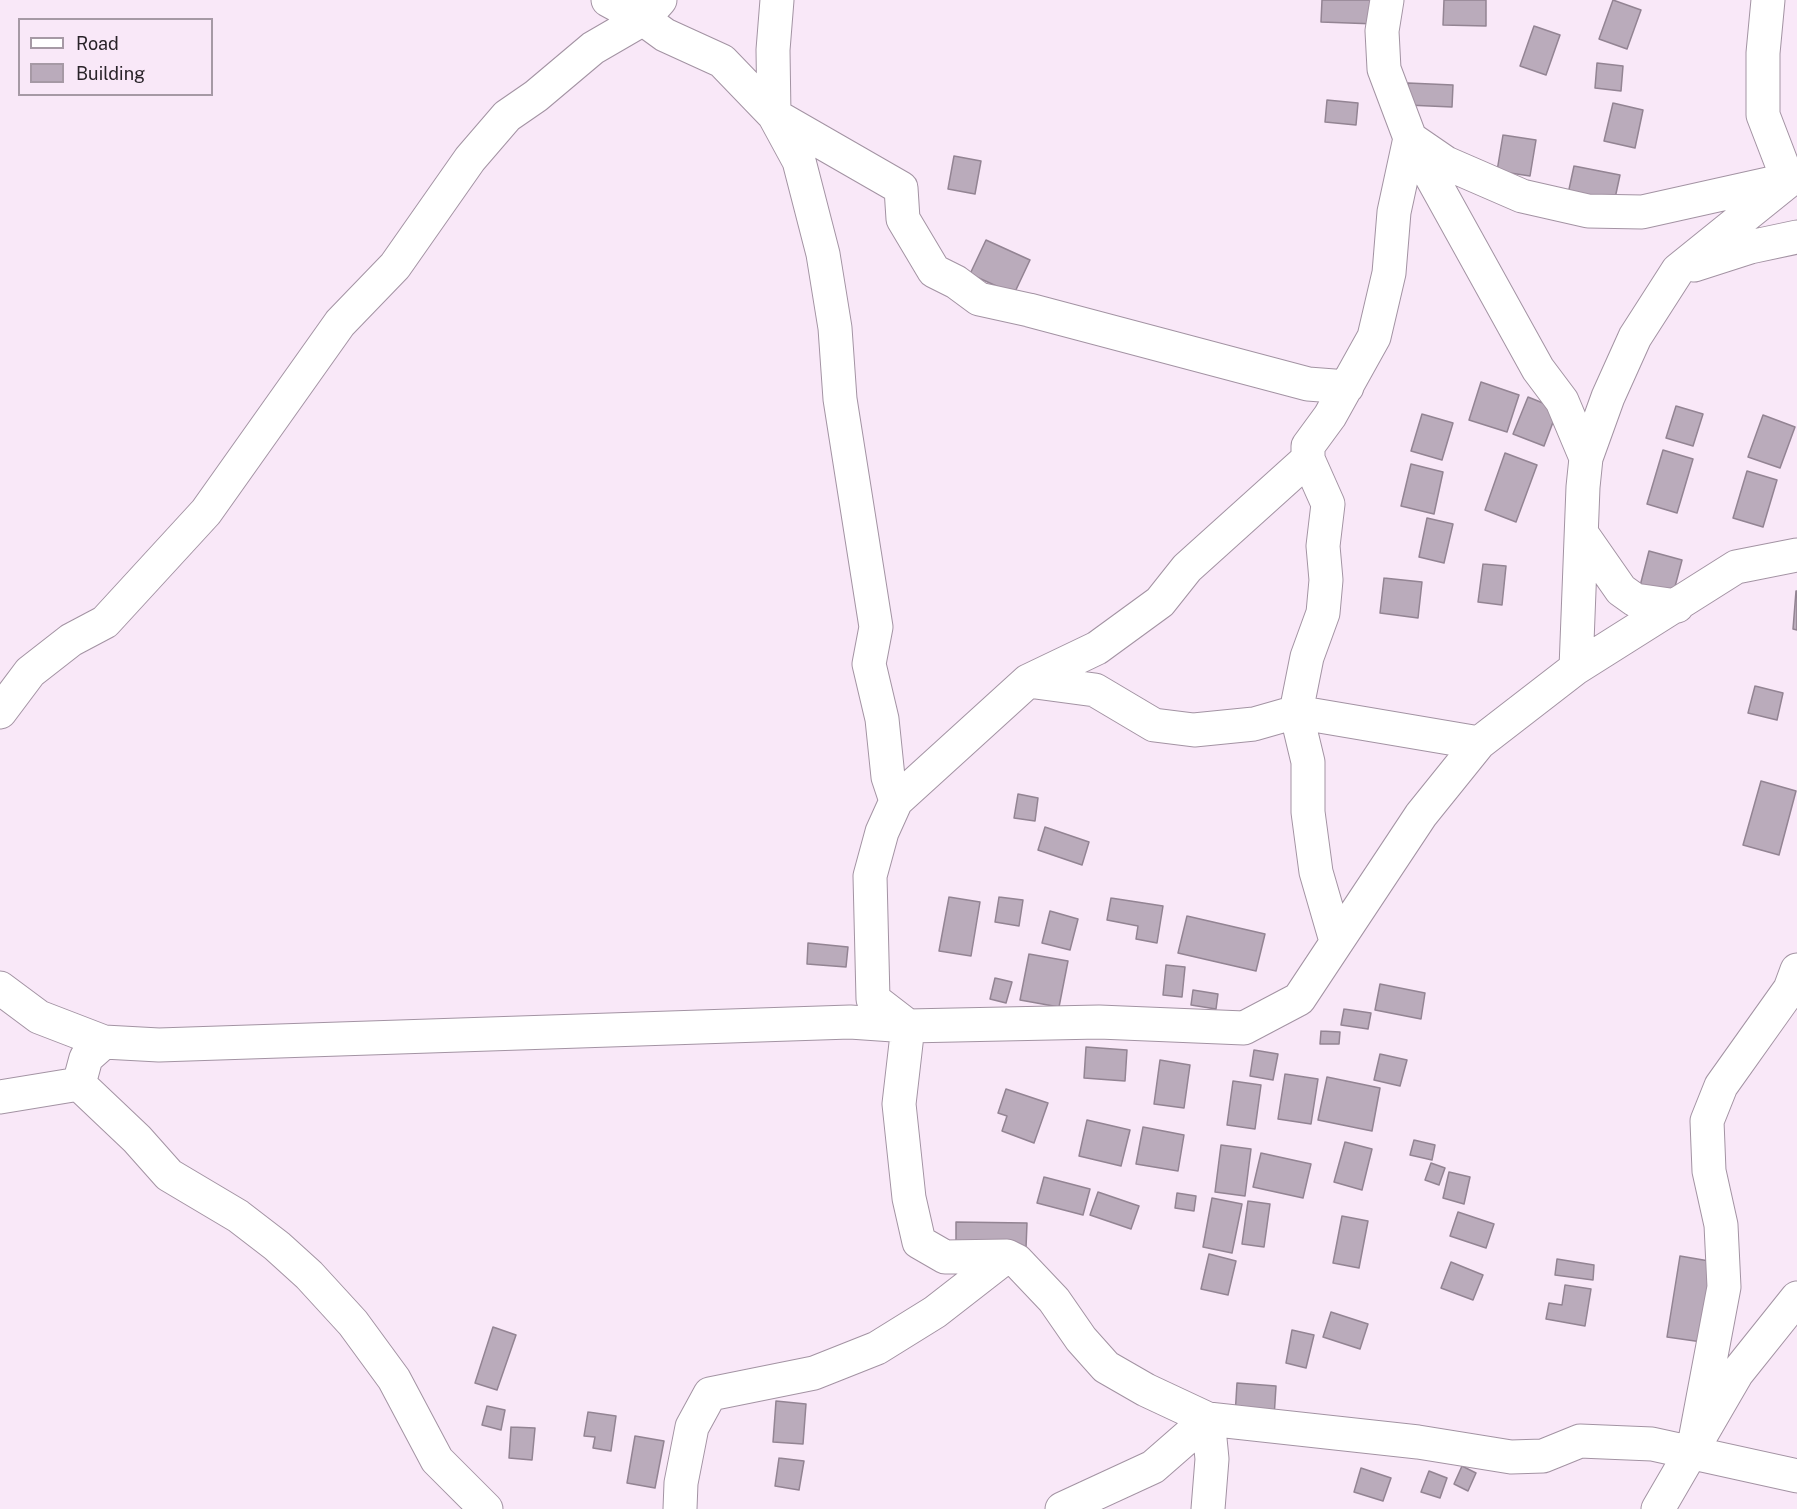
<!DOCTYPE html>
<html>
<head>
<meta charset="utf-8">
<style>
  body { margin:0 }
  #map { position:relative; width:1797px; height:1509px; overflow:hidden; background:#f9e8f8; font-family:"Public Sans",sans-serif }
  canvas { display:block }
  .legend { position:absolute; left:18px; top:18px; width:195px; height:78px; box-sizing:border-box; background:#f9e8f8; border:2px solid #a699a5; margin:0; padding:8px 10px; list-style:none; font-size:18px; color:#292329 }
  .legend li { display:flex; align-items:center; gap:12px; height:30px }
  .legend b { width:30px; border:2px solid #a699a5 }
</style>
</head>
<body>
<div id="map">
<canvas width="1797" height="1509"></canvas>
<ul class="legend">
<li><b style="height:8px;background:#fff"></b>Road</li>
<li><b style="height:16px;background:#baabbb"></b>Building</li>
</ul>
</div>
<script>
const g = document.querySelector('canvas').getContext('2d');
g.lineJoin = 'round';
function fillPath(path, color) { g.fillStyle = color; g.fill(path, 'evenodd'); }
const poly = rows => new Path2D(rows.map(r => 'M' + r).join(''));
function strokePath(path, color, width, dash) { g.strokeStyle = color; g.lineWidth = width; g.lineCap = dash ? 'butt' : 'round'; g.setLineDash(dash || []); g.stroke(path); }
const building = poly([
  [1322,0,1376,0,1376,24,1321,22,1322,0],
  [1444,0,1486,0,1486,26,1443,25,1444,0],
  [1613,0,1641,10,1627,49,1599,39,1613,0],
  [1534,26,1560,35,1546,75,1520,66,1534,26],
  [1597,63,1623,66,1621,91,1595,88,1597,63],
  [1408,83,1453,85,1452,107,1407,105,1408,83],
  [1327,100,1358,103,1356,125,1325,122,1327,100],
  [1613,103,1643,110,1635,148,1604,141,1613,103],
  [1503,135,1536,140,1530,176,1497,171,1503,135],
  [954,156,981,161,975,194,948,189,954,156],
  [1574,166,1620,175,1614,203,1568,194,1574,166],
  [986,240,1030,260,1014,294,970,274,986,240],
  [1481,382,1519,395,1507,432,1469,420,1481,382],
  [1528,397,1558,409,1544,446,1513,434,1528,397],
  [1676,406,1703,414,1693,446,1666,438,1676,406],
  [1422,414,1453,423,1442,460,1411,451,1422,414],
  [1763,415,1795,427,1780,468,1748,457,1763,415],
  [1663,450,1693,459,1677,513,1647,504,1663,450],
  [1505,453,1537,465,1516,522,1485,510,1505,453],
  [1411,464,1443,472,1434,514,1401,506,1411,464],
  [1747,471,1777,480,1763,527,1733,518,1747,471],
  [1427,518,1453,524,1444,563,1419,557,1427,518],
  [1649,551,1682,560,1672,598,1639,590,1649,551],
  [1483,564,1506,566,1502,605,1478,602,1483,564],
  [1384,578,1422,582,1418,618,1380,613,1384,578],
  [1796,591,1797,591,1797,630,1793,629,1796,591],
  [1755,686,1783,693,1777,720,1748,713,1755,686],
  [1761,781,1796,791,1779,855,1743,845,1761,781],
  [1018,794,1038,798,1035,821,1014,818,1018,794],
  [1045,827,1089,842,1082,865,1038,850,1045,827],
  [949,897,980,902,971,956,939,951,949,897],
  [999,897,1023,900,1019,926,995,922,999,897],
  [1111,898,1163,906,1157,943,1136,939,1138,926,1107,920,1111,898],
  [1050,911,1078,919,1070,950,1042,943,1050,911],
  [1187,916,1265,934,1256,971,1178,953,1187,916],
  [808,943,848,947,846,967,807,964,808,943],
  [1029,954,1068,961,1059,1007,1020,1000,1029,954],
  [1166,965,1185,967,1182,997,1163,995,1166,965],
  [995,978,1012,982,1006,1003,990,999,995,978],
  [1380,984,1425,993,1421,1019,1375,1010,1380,984],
  [1193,990,1218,994,1216,1009,1191,1005,1193,990],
  [1344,1009,1371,1013,1368,1029,1341,1025,1344,1009],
  [1321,1031,1340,1032,1339,1044,1320,1044,1321,1031],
  [1086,1047,1127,1050,1125,1081,1084,1078,1086,1047],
  [1254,1050,1278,1054,1273,1080,1250,1076,1254,1050],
  [1380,1054,1407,1060,1400,1086,1374,1080,1380,1054],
  [1160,1060,1190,1065,1184,1108,1154,1104,1160,1060],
  [1285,1074,1318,1079,1311,1124,1278,1119,1285,1074],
  [1327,1077,1380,1088,1372,1131,1318,1120,1327,1077],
  [1233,1081,1261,1085,1255,1129,1227,1125,1233,1081],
  [1006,1089,1048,1103,1034,1143,1002,1131,1007,1116,998,1113,1006,1089],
  [1087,1120,1130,1130,1121,1166,1079,1156,1087,1120],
  [1143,1127,1184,1135,1178,1171,1136,1164,1143,1127],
  [1414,1140,1435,1145,1432,1160,1410,1155,1414,1140],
  [1345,1142,1372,1149,1362,1190,1334,1182,1345,1142],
  [1221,1145,1251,1149,1245,1196,1215,1192,1221,1145],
  [1261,1153,1311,1164,1303,1198,1253,1187,1261,1153],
  [1431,1163,1445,1168,1439,1185,1425,1180,1431,1163],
  [1449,1172,1470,1177,1464,1204,1443,1198,1449,1172],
  [1044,1177,1090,1189,1083,1215,1037,1203,1044,1177],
  [1098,1192,1139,1206,1131,1229,1090,1215,1098,1192],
  [1177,1193,1196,1196,1194,1211,1175,1208,1177,1193],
  [1212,1198,1242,1204,1232,1253,1203,1247,1212,1198],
  [1248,1201,1270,1204,1264,1247,1242,1244,1248,1201],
  [1458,1212,1494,1224,1486,1248,1450,1236,1458,1212],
  [1342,1216,1368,1221,1359,1268,1333,1263,1342,1216],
  [956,1222,1027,1223,1026,1248,956,1247,956,1222],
  [1209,1254,1236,1261,1228,1295,1201,1289,1209,1254],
  [1680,1256,1715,1262,1702,1342,1667,1337,1680,1256],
  [1557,1259,1594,1265,1593,1280,1555,1275,1557,1259],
  [1451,1262,1483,1275,1473,1300,1441,1288,1451,1262],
  [1565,1285,1591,1289,1585,1326,1546,1319,1549,1303,1562,1305,1565,1285],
  [1331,1312,1368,1324,1360,1349,1323,1337,1331,1312],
  [493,1327,516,1335,497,1390,475,1383,493,1327],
  [1292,1330,1314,1335,1306,1368,1286,1363,1292,1330],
  [1237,1383,1276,1386,1274,1418,1235,1416,1237,1383],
  [776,1401,806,1404,803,1444,773,1442,776,1401],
  [487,1406,505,1410,501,1430,482,1425,487,1406],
  [588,1412,616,1416,611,1451,593,1448,595,1437,584,1436,588,1412],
  [511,1427,535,1428,532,1460,509,1458,511,1427],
  [635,1436,664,1441,655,1488,627,1483,635,1436],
  [779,1458,804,1461,799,1490,775,1486,779,1458],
  [1462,1466,1476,1473,1468,1491,1454,1484,1462,1466],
  [1361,1468,1391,1478,1383,1501,1354,1492,1361,1468],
  [1429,1471,1447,1478,1440,1498,1421,1492,1429,1471]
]);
const minor = poly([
  [608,0,643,19,665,35,722,61,774,115,901,188,903,219,934,271,956,282,979,299,1029,310,1308,384,1347,387],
  [777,0,773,50,774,115,799,161,823,254,835,328,840,399,876,627,869,664,882,719,888,777,896,801],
  [1387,0,1382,31,1384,69,1410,138,1538,369,1562,401,1586,458],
  [1768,0,1763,53,1763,115,1788,180],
  [1410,138,1394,212,1389,273,1374,337,1330,416,1308,446,1308,459,1187,568,1160,602,1097,648,1028,681,896,801,882,832,870,876,873,999,908,1026,899,1104,909,1198,919,1242,945,1257,1007,1256,1017,1261,1054,1300,1081,1339,1106,1367,1146,1390,1208,1419,1418,1442,1511,1457,1543,1456,1580,1441,1652,1444,1797,1476],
  [1414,141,1446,163,1522,196,1588,211,1642,212,1781,181],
  [1694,265,1750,247,1797,237],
  [1308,459,1328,504,1323,546,1326,580,1323,613,1307,657,1296,712,1308,762,1308,812,1316,872,1336,941],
  [1582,534,1621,590,1635,600,1677,606],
  [1576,668,1583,487,1586,458,1608,397,1635,337,1678,270,1797,174],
  [1028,681,1095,690,1154,725,1194,730,1254,724,1296,712,1479,743],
  [0,712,30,672,71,640,105,622,206,512,340,323,395,266,470,159,507,116,536,96,593,48,643,19,660,0],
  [0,988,39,1017,104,1042,159,1045,850,1022,908,1026,1099,1022,1244,1028,1299,999,1421,815,1479,743,1576,668,1736,567,1797,555],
  [104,1042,86,1058,79,1084,137,1139,169,1175,238,1216,277,1246,309,1275,353,1323,394,1379,437,1460,486,1509],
  [0,1097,79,1084],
  [1208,1419,1212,1459,1208,1509],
  [1693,1451,1724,1287,1721,1225,1709,1171,1707,1121,1721,1086,1790,989,1797,970],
  [680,1509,681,1483,692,1427,710,1394,814,1373,877,1348,935,1312,1007,1256],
  [1062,1509,1153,1467,1208,1419],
  [1658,1509,1737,1373,1797,1298]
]);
fillPath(building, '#baabbb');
strokePath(building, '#938493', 1.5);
strokePath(minor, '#a393a3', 35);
strokePath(minor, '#fff', 33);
</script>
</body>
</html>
